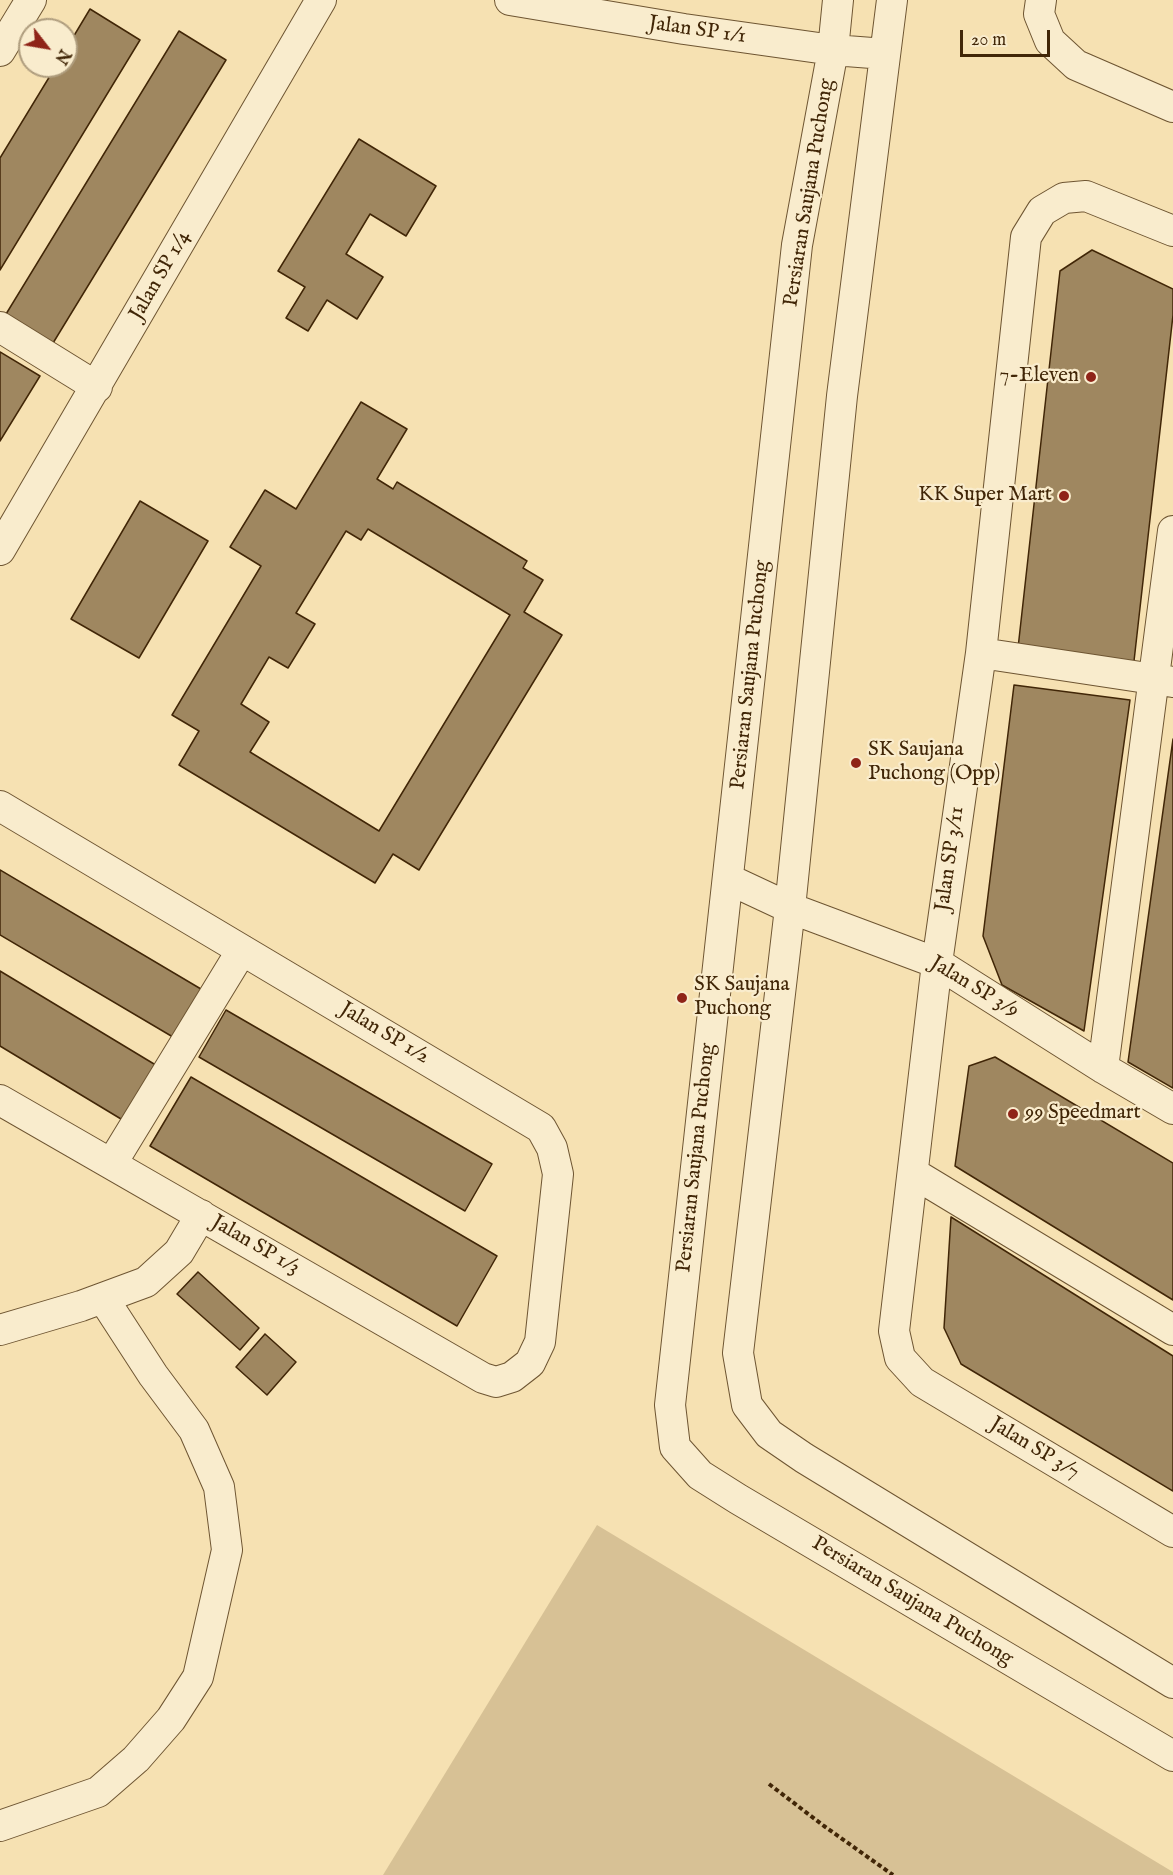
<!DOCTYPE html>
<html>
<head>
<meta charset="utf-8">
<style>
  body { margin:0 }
  #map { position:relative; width:1173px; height:1875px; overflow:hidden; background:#f6e1b2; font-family:"IM FELL English",serif }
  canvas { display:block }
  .north { position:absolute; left:18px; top:18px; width:60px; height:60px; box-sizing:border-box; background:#f9eccd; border:2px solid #af9d7e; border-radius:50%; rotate:121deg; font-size:16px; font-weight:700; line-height:24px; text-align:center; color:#412607 }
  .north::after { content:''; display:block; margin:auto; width:21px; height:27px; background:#8f2418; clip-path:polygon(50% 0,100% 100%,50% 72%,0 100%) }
  .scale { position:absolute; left:960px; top:30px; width:90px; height:27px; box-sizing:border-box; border:3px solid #412607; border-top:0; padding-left:8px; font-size:18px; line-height:21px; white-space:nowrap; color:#412607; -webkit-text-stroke:4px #f9eccd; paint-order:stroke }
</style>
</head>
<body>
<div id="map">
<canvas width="1173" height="1875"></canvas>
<div class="north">N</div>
<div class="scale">20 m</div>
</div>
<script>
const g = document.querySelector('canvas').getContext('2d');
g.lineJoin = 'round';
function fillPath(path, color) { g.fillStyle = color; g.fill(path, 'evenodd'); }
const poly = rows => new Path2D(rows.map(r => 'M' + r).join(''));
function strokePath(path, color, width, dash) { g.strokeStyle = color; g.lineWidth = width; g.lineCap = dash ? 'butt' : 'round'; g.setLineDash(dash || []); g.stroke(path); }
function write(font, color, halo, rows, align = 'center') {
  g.font = font + ' "IM FELL English",serif'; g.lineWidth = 4.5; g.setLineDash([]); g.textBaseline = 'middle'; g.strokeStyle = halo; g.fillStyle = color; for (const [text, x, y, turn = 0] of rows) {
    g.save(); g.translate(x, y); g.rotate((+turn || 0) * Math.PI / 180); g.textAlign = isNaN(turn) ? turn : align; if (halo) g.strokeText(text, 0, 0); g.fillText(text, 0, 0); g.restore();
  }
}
const green = poly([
  [597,1525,1173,1872,1173,1875,383,1875]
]);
const building = poly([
  [90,9,140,40,0,270,0,158,56,66,66,66,66,49,90,9],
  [179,31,226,60,50,348,3,319,179,31],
  [359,139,436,186,406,236,370,214,346,254,383,277,357,319,327,300,308,331,286,318,305,287,278,271,359,139],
  [1092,250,1173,289,1173,315,1133,670,1017,657,1060,271,1092,250],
  [0,352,40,376,0,441,0,352],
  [361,402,407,429,377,479,393,489,397,482,527,561,523,568,543,580,524,612,562,635,419,870,393,854,375,883,179,765,199,731,172,715,261,566,230,547,265,490,296,509,361,402],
  [368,529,510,615,379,831,250,752,269,722,241,704,269,657,288,668,315,624,296,613,346,531,361,540,368,529],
  [140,501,208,541,139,658,71,619,140,501],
  [1014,685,1130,700,1084,1031,1002,985,983,936,1014,685],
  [1173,739,1173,1088,1128,1062,1173,739],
  [0,870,206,992,178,1040,0,935,0,870],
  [0,971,159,1067,126,1122,0,1046,0,971],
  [226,1010,492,1164,465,1211,199,1057,226,1010],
  [995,1057,1173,1163,1173,1300,955,1166,969,1066,995,1057],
  [191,1077,497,1256,457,1326,150,1146,191,1077],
  [951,1217,1173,1356,1173,1491,961,1364,944,1328,951,1217],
  [198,1272,259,1328,240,1350,177,1294,198,1272],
  [265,1334,296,1362,267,1395,236,1367,265,1334]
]);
const path = poly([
  [769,1784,824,1826,893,1875]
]);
const minor = poly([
  [510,0,684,29,833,50,885,54],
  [838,0,833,50,797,245,670,1405,675,1447,700,1475,738,1499,1173,1756],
  [892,0,842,396,790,908,738,1353,747,1405,769,1434,804,1458,1173,1683],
  [1041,0,1039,14,1050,41,1076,65,1173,107],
  [0,51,31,0],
  [1173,231,1086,196,1064,198,1042,211,1026,237,981,653,937,963,894,1331,900,1358,922,1382,1173,1532],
  [0,327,97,387],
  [0,550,321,0],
  [981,653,1173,682],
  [0,806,541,1128,552,1148,558,1174,540,1342,530,1363,512,1377,496,1382,483,1378,0,1100],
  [728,879,790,908,937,963,1103,1068,1173,1109],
  [1103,1068,1173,531],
  [112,1163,242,950],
  [913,1173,1173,1330],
  [0,1330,81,1306,146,1282,179,1252,201,1215],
  [0,1826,98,1792,136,1759,171,1719,198,1677,227,1550,219,1487,194,1430,153,1375,103,1298]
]);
const markers = [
  [1091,377,6,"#8f2418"],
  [1064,496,6,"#8f2418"],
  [856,763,6,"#8f2418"],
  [682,998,6,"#8f2418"],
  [1013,1114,6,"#8f2418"]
];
const streetNames = [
  ["Jalan SP 1/1",697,31,8],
  ["Persiaran Saujana Puchong",810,193,-81],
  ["Jalan SP 1/4",161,276,-60],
  ["Persiaran Saujana Puchong",751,675,-84],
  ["Jalan SP 3/11",951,859,-82],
  ["Jalan SP 3/9",974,988,31],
  ["Jalan SP 1/2",384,1034,31],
  ["Persiaran Saujana Puchong",697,1158,-84],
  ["Jalan SP 1/3",255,1246,30],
  ["Jalan SP 3/7",1034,1449,31],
  ["Persiaran Saujana Puchong",912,1602,31]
];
const poiNames = [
  ["7-Eleven",1079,377,"right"],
  ["KK Super Mart",1052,496,"right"],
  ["SK Saujana",868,751],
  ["Puchong (Opp)",868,775],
  ["SK Saujana",694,986],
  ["Puchong",694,1010],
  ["99 Speedmart",1025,1114]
];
fillPath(green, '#d7c195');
fillPath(building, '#9f8760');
strokePath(building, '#412607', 1.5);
strokePath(minor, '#6e5532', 32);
strokePath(path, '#412607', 4, [4.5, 3]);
strokePath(minor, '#f9eccd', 30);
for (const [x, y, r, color] of markers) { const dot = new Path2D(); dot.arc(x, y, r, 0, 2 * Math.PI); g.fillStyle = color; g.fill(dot); strokePath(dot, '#f9eccd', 2); }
write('21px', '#412607', '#f9eccd', streetNames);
write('21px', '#412607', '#f9eccd', poiNames, 'left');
</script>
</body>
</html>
